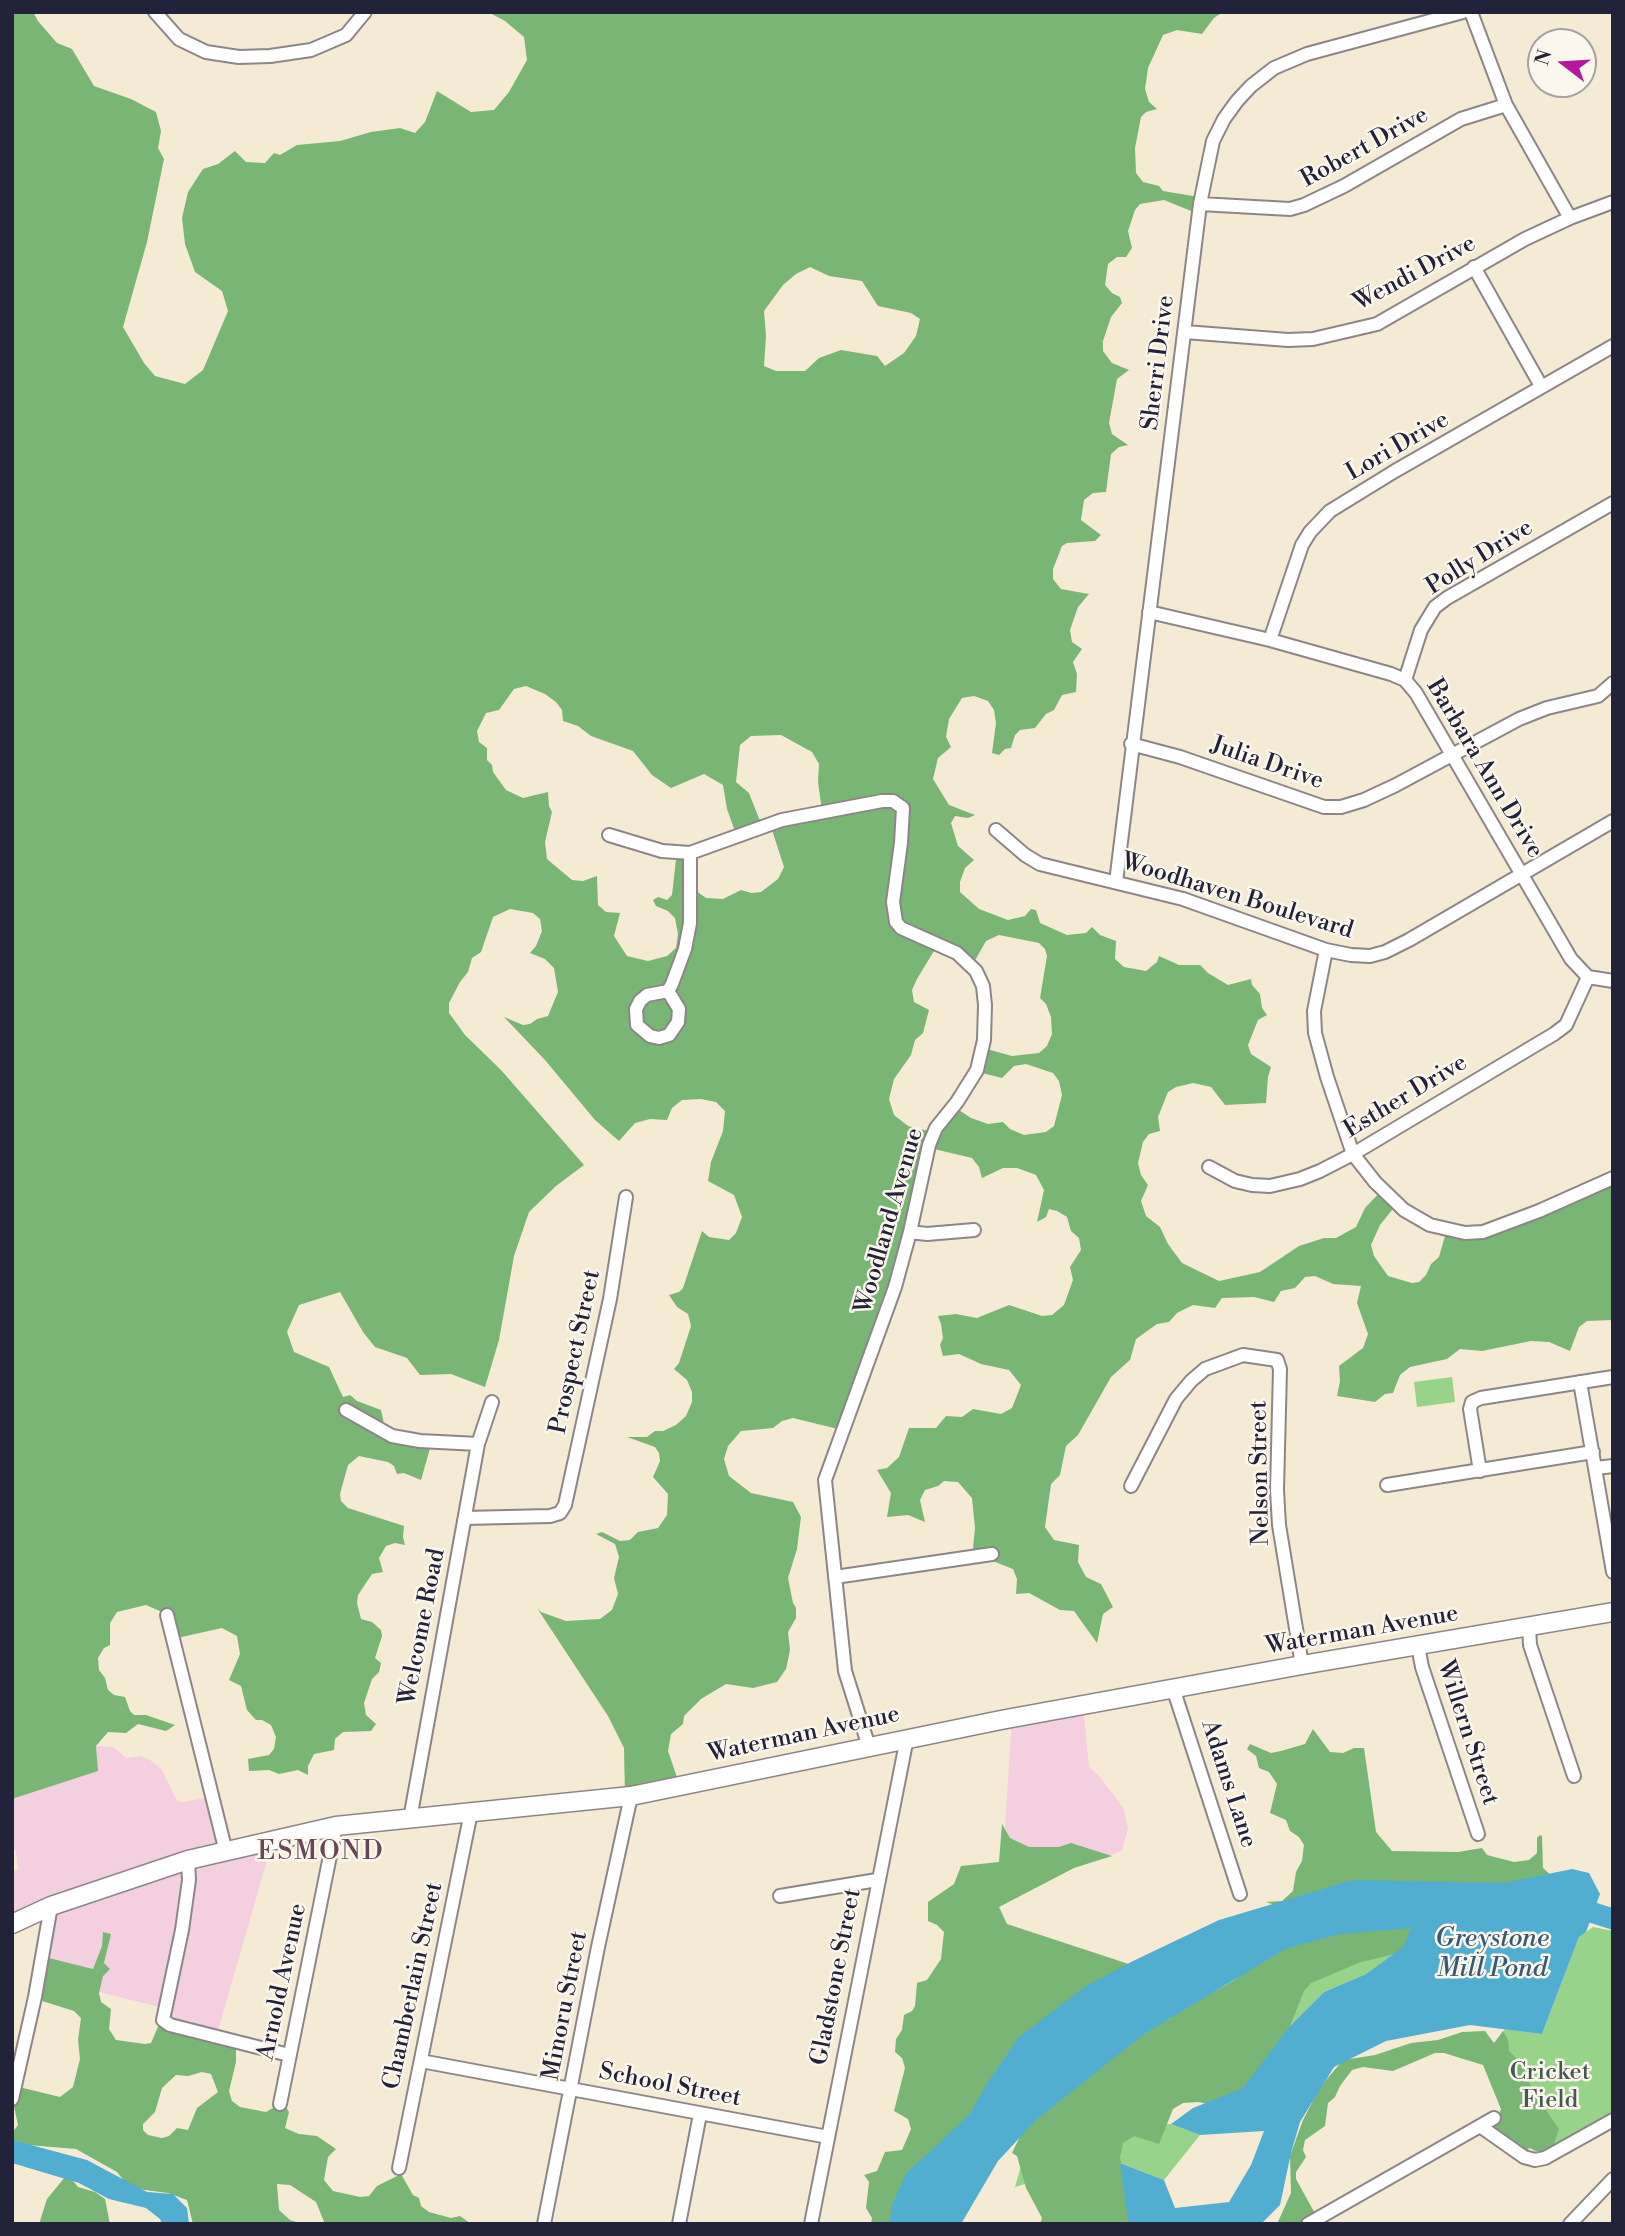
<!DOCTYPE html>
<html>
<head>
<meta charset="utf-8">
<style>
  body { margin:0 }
  #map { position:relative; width:1625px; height:2236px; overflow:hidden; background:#f5ebd5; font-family:"Libre Bodoni",serif }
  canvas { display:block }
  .frame { position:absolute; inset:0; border:14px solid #22223b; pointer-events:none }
  .north { position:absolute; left:1527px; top:28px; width:70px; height:70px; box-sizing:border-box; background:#fbf7ec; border:2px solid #a4a2a5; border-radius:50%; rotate:287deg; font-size:19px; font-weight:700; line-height:28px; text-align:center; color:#22223b }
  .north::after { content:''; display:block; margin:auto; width:24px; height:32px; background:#b5179e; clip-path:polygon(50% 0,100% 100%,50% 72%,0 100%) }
</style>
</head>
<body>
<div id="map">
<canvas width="1625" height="2236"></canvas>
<div class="frame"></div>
<div class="north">N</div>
</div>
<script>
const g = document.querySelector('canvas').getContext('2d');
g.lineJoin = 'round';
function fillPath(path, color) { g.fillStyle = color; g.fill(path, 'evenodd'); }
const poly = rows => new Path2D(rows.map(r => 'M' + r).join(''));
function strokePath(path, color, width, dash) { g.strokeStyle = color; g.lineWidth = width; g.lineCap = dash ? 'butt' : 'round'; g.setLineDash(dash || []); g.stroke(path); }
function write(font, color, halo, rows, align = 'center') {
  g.font = font + ' "Libre Bodoni",serif'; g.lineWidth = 5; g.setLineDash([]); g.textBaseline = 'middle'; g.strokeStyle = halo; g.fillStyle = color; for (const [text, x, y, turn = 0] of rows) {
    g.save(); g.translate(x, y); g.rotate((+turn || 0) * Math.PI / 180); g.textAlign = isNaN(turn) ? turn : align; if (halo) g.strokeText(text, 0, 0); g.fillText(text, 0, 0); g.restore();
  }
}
const built = poly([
  [1083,1705,1089,1767,1100,1777,1124,1809,1128,1829,1122,1850,1114,1854,1108,1855,1071,1843,1060,1847,1029,1847,1010,1838,1005,1828,1012,1715],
  [96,1746,113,1747,126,1758,141,1756,150,1760,162,1770,177,1801,184,1802,209,1797,224,1851,272,1843,217,2034,168,2021,164,2008,99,1992,110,1934,103,1932,102,1946,93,1969,49,1958,55,1911,12,1924,12,1871,18,1870,16,1851,12,1849,12,1799,97,1771]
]);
const green = poly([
  [1452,1377,1455,1402,1417,1407,1414,1382],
  [1593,1927,1613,1931,1613,2111,1543,2153,1534,2151,1505,2119,1482,2059,1505,2029,1542,2034,1579,1937],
  [1403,1947,1366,1974,1324,1992,1290,2026,1249,1986,1227,1984,1287,1948],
  [1171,2124,1200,2135,1164,2180,1120,2163,1065,2172,1015,2187,1023,2159,1082,2132]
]);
const forest = poly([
  [12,12,33,12,38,21,57,43,72,49,94,86,131,99,156,112,161,131,158,148,164,159,147,242,123,327,144,363,155,376,185,384,203,370,228,311,222,291,195,272,185,244,182,218,188,192,203,169,218,164,235,151,246,162,265,163,274,153,280,155,297,145,340,141,371,132,400,128,415,133,425,122,437,91,471,112,494,110,509,92,527,60,524,37,505,21,488,12,1223,12,1214,18,1202,34,1177,30,1163,35,1148,68,1145,89,1149,102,1157,109,1146,112,1141,117,1135,148,1136,173,1143,182,1159,186,1163,191,1199,197,1201,215,1164,200,1140,204,1135,210,1128,231,1132,248,1126,257,1117,257,1108,264,1105,285,1112,293,1120,297,1122,303,1111,317,1103,341,1103,351,1112,363,1129,370,1117,379,1109,423,1112,434,1128,445,1119,447,1111,454,1106,492,1093,493,1084,500,1081,520,1101,535,1095,541,1067,543,1062,546,1053,569,1053,579,1061,589,1089,594,1078,607,1070,630,1072,642,1082,649,1073,662,1077,674,1076,692,1062,695,1054,710,1046,714,1035,728,1020,730,1015,735,1011,748,1005,749,999,755,992,753,996,723,994,710,988,701,974,696,962,698,949,719,946,737,951,747,938,758,933,779,949,805,975,815,968,818,955,816,951,823,958,846,974,860,965,868,960,882,960,892,979,909,1008,920,1025,916,1031,909,1036,910,1040,923,1067,935,1086,933,1092,927,1100,935,1116,941,1115,959,1124,967,1146,971,1157,962,1159,956,1179,965,1200,965,1208,973,1228,985,1251,979,1252,985,1260,994,1262,1008,1267,1015,1258,1020,1248,1045,1251,1054,1271,1067,1268,1077,1266,1103,1225,1105,1211,1087,1193,1083,1176,1087,1168,1092,1158,1117,1160,1131,1149,1134,1143,1142,1138,1163,1141,1175,1148,1185,1141,1201,1146,1216,1160,1227,1168,1244,1182,1263,1219,1281,1260,1272,1299,1246,1324,1238,1336,1238,1356,1227,1365,1208,1383,1189,1396,1205,1380,1225,1371,1245,1374,1256,1388,1276,1412,1283,1419,1282,1426,1275,1431,1264,1439,1257,1447,1229,1471,1231,1613,1178,1613,1320,1587,1321,1579,1327,1570,1351,1549,1342,1531,1341,1482,1351,1460,1349,1447,1359,1410,1367,1400,1375,1393,1393,1385,1394,1375,1402,1337,1396,1340,1381,1339,1366,1363,1348,1368,1334,1357,1303,1361,1286,1333,1284,1315,1276,1305,1277,1295,1288,1281,1291,1274,1302,1254,1297,1222,1298,1215,1308,1193,1305,1177,1313,1169,1322,1157,1324,1136,1339,1130,1360,1111,1377,1078,1435,1066,1446,1060,1475,1051,1484,1045,1527,1054,1540,1079,1545,1078,1562,1086,1577,1101,1584,1113,1607,1103,1614,1097,1643,1074,1611,1060,1610,1029,1593,1016,1594,1017,1579,1013,1569,985,1558,972,1558,975,1528,972,1498,958,1482,944,1481,938,1486,925,1490,920,1500,925,1522,908,1515,887,1517,891,1493,877,1470,887,1468,899,1457,909,1428,936,1428,946,1416,962,1417,973,1409,1001,1414,1012,1408,1021,1385,1009,1370,981,1364,959,1354,943,1356,940,1345,943,1338,941,1324,938,1316,956,1314,977,1318,1009,1305,1042,1316,1052,1315,1064,1305,1073,1280,1070,1267,1081,1250,1079,1238,1071,1231,1067,1217,1057,1211,1049,1209,1046,1217,1037,1222,1044,1190,1036,1175,1017,1168,1003,1168,982,1178,979,1167,972,1158,934,1149,846,1431,793,1418,782,1421,773,1428,741,1431,728,1446,724,1459,729,1476,751,1493,793,1502,801,1517,797,1549,788,1578,793,1603,796,1608,796,1618,788,1632,790,1650,786,1669,777,1682,753,1688,726,1684,701,1699,684,1716,683,1724,671,1734,668,1751,679,1783,625,1797,624,1748,608,1716,537,1608,541,1612,566,1621,600,1619,612,1610,618,1594,614,1578,619,1557,615,1544,596,1534,602,1532,620,1541,630,1540,638,1532,658,1528,667,1515,668,1494,653,1477,660,1461,659,1453,655,1447,627,1437,647,1437,655,1431,663,1431,676,1425,686,1416,692,1402,692,1392,687,1380,674,1369,679,1363,691,1326,688,1314,677,1307,669,1295,679,1292,683,1288,702,1231,709,1237,729,1240,736,1233,742,1217,734,1195,708,1181,711,1162,723,1131,725,1111,716,1102,701,1099,682,1100,672,1108,667,1120,650,1119,635,1123,619,1141,595,1120,545,1060,504,1017,523,1025,530,1024,537,1019,548,1016,558,992,554,968,545,959,530,953,536,946,542,931,540,919,533,913,510,909,493,917,481,952,472,958,468,972,460,982,449,1003,449,1013,465,1035,501,1070,584,1165,556,1186,529,1212,514,1256,499,1340,485,1387,451,1374,420,1375,407,1358,375,1347,363,1332,340,1292,299,1305,287,1332,294,1352,329,1367,343,1397,350,1395,357,1401,381,1410,386,1433,431,1445,421,1480,404,1473,397,1474,394,1466,388,1462,359,1456,348,1465,340,1494,341,1501,348,1508,404,1526,403,1537,405,1545,395,1543,386,1546,379,1558,383,1572,372,1574,358,1595,357,1603,361,1619,372,1622,381,1630,382,1636,375,1658,381,1663,379,1672,372,1679,364,1703,366,1715,376,1724,371,1731,343,1732,335,1739,334,1750,314,1754,308,1766,308,1775,298,1770,279,1774,269,1770,249,1771,248,1759,269,1755,274,1749,276,1737,271,1725,262,1720,256,1720,247,1710,241,1686,229,1680,240,1654,237,1636,222,1628,177,1638,169,1615,146,1605,117,1612,110,1623,110,1645,104,1648,98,1658,99,1670,105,1678,108,1690,114,1695,125,1697,130,1711,134,1715,146,1715,175,1725,166,1731,138,1724,126,1733,108,1732,96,1746,98,1771,12,1799],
  [810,267,829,276,862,281,878,306,911,313,920,319,916,336,904,353,885,366,877,356,841,350,819,358,805,371,776,371,764,366,766,336,764,311,783,285,796,274],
  [526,686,545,694,556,702,562,710,563,721,578,726,591,736,633,751,652,775,671,788,704,774,723,785,727,809,737,837,762,826,749,793,736,782,740,745,751,736,781,735,812,752,819,764,818,782,822,811,771,827,784,867,778,879,761,892,751,893,741,890,723,899,706,898,699,893,692,882,691,850,677,851,672,895,667,900,658,897,653,900,656,906,668,911,675,918,678,934,676,948,667,956,648,961,627,956,614,936,620,913,606,912,598,905,597,876,583,881,572,880,547,859,545,842,552,812,549,806,548,792,523,798,506,790,493,772,492,765,487,760,487,748,479,742,477,731,486,713,499,710,514,689],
  [999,935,1039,943,1045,949,1047,956,1040,998,1046,1004,1051,1017,1052,1034,1047,1046,1039,1053,1012,1056,983,1048,978,1072,1002,1078,1014,1066,1026,1064,1053,1073,1059,1081,1062,1095,1054,1126,1046,1132,1024,1135,1010,1129,1003,1122,988,1124,971,1118,956,1108,937,1133,908,1126,894,1115,889,1099,894,1079,911,1055,915,1040,923,1033,929,1010,914,1002,912,990,917,979,937,946,973,964,986,941],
  [1313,1729,1330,1752,1343,1753,1354,1748,1364,1748,1376,1832,1392,1851,1458,1852,1482,1848,1487,1855,1514,1862,1529,1860,1537,1853,1537,1838,1540,1835,1542,1836,1543,1868,1554,1878,1284,1908,1266,1902,1282,1901,1293,1891,1296,1872,1302,1861,1304,1845,1299,1837,1290,1831,1286,1820,1270,1813,1277,1784,1269,1772,1259,1768,1256,1756,1247,1749,1250,1744,1271,1753,1281,1751,1305,1744],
  [1002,1824,1010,1838,1029,1847,1059,1847,1071,1843,1112,1856,1074,1868,999,1907,1007,1924,1150,1971,984,2108,893,2224,871,2224,872,2218,866,2208,869,2182,864,2175,877,2171,885,2152,902,2150,911,2129,908,2119,894,2111,905,2068,902,2058,895,2052,896,2039,902,2030,904,2015,912,2011,915,2006,917,1983,927,1980,941,1959,944,1932,937,1925,928,1921,928,1902,954,1884,961,1866,999,1862],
  [1413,1923,1406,1946,1395,1954,1361,1962,1311,1983,1304,1991,1271,2074,1224,2107,1198,2102,1183,2103,1173,2109,1159,2144,1134,2136,1123,2143,1120,2157,1123,2177,1134,2224,1040,2224,1042,2218,1026,2188,1017,2156,1012,2153,1023,2130,1121,2042,1169,2019,1188,2006,1235,1980,1255,1962,1281,1949,1347,1930],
  [103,1932,111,1934,104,1963,110,1969,103,1976,99,1993,101,2002,111,2009,109,2029,116,2040,145,2044,151,2043,160,2022,236,2042,236,2062,229,2091,232,2101,240,2107,266,2112,283,2102,289,2112,285,2128,299,2134,317,2136,336,2149,328,2157,324,2180,333,2191,360,2197,369,2196,377,2186,401,2174,413,2195,419,2198,421,2206,429,2212,451,2218,460,2216,471,2224,325,2224,316,2202,290,2185,277,2184,279,2210,290,2220,303,2224,193,2224,187,2200,168,2193,130,2188,117,2172,76,2149,28,2145,12,2140,12,2133,18,2125,13,2102,19,2087,60,2097,73,2087,80,2059,78,2040,81,2018,74,2011,39,2000,49,1958,93,1969,102,1946],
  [202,2072,211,2074,218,2092,197,2108,188,2130,177,2128,169,2136,162,2138,148,2135,143,2130,143,2124,155,2112,162,2088,176,2075,188,2076],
  [1485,2031,1494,2043,1503,2031,1508,2040,1509,2051,1528,2070,1526,2075,1538,2102,1541,2103,1559,2129,1553,2147,1543,2153,1529,2148,1523,2158,1492,2129,1490,2124,1497,2119,1501,2109,1483,2065,1444,2053,1435,2053,1393,2071,1363,2067,1352,2070,1340,2086,1335,2097,1328,2103,1325,2126,1305,2140,1303,2150,1306,2157,1296,2172,1296,2179,1318,2219,1314,2224,1277,2224,1291,2193,1290,2156,1303,2120,1321,2086,1343,2060,1375,2055,1411,2043,1438,2040,1462,2032],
  [65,2177,74,2182,78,2187,95,2192,105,2199,110,2224,39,2224,47,2199]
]);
const water = poly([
  [1572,1869,1589,1873,1600,1894,1586,1932,1579,1937,1542,2034,1470,2025,1386,2041,1334,2067,1300,2122,1291,2153,1280,2205,1261,2224,1131,2224,1128,2219,1120,2163,1164,2180,1175,2208,1229,2202,1251,2165,1264,2131,1200,2135,1171,2124,1193,2108,1243,2088,1290,2026,1324,1992,1366,1974,1403,1947,1411,1928,1340,1934,1287,1948,1144,2034,1036,2120,998,2161,961,2224,889,2224,892,2205,906,2174,970,2114,986,2085,1018,2038,1083,1988,1133,1961,1219,1920,1353,1880,1504,1883],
  [12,2140,87,2160,147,2192,173,2194,187,2208,189,2224,162,2224,160,2219,146,2208,109,2199,79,2183,12,2163]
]);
const river = poly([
  [1568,1905,1613,1919]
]);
const street = poly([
  [155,12,179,39,206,52,239,57,270,56,311,50,346,35,365,12],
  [1471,12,1506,105,1570,218],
  [1200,204,1290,209,1304,205,1344,186,1461,119,1506,105],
  [1474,267,1541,386],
  [1185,332,1288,340,1313,339,1377,324,1525,239,1570,218,1613,202],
  [1149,612,1270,640,1391,674,1405,680,1416,693,1571,959,1588,977,1613,981],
  [1270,640,1302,545,1310,532,1330,511,1395,471,1613,346],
  [1405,680,1421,630,1435,607,1447,598,1613,503],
  [1131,744,1180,757,1324,807,1341,807,1364,800,1396,785,1519,719,1547,708,1598,696,1613,683],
  [996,830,1025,855,1040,864,1183,899,1326,950,1351,955,1370,956,1385,952,1409,940,1613,821],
  [609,835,662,851,690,853,782,820,882,801,893,801,903,808,901,843,893,902,896,922,901,928,957,953,976,971,983,986,985,1005,984,1040,977,1070,957,1102,936,1128,929,1145,910,1232,895,1287,825,1480,845,1671,869,1747],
  [1116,882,1200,204,1213,141,1224,119,1237,101,1251,86,1274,68,1307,54,1463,12],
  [1326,950,1314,1011,1315,1033,1327,1077,1353,1154,1375,1182,1404,1210,1430,1225,1465,1233,1483,1232,1539,1211,1613,1178],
  [668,991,679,1009,678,1022,669,1035,659,1038,650,1036,637,1025,636,1009,640,1001,647,995,668,991,672,984,685,949,690,923,690,853],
  [1209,1167,1235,1181,1252,1185,1270,1186,1300,1179,1320,1171,1353,1154,1554,1034,1566,1025,1588,977],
  [910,1232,927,1234,974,1230],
  [1580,1382,1613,1572],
  [346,1410,392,1436,420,1441,478,1444],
  [1596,1468,1613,1466],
  [1480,1471,1470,1409,1472,1402,1481,1398,1613,1377],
  [1387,1485,1593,1452],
  [1131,1486,1176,1399,1191,1381,1205,1369,1243,1355,1277,1360,1280,1369,1277,1490,1279,1525,1302,1665],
  [465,1518,550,1516,560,1513,565,1505,610,1299,626,1197],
  [835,1577,992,1554],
  [167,1615,226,1852],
  [1529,1627,1530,1645,1574,1776],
  [1418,1646,1422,1667,1478,1834],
  [1173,1688,1240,1894],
  [410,1819,478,1444,492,1402],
  [188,1860,189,1880,182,1930,163,2020,170,2025,289,2055],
  [780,1896,877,1880],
  [421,2061,828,2137],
  [12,2099,35,1997,51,1906],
  [280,2104,336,1826],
  [1480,2126,1524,2157,1535,2160,1545,2158,1613,2120],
  [399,2168,471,1812],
  [544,2224,598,1947,631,1796],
  [679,2224,700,2114],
  [811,2224,907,1738],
  [1308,2224,1494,2118],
  [1570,2224,1613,2179]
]);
const secondary = poly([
  [12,1924,51,1906,188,1860,336,1826,631,1796,1001,1720,1302,1665,1613,1612]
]);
const streetNames = [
  ["Robert Drive",1365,148,-29],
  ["Wendi Drive",1415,274,-28],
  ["Sherri Drive",1159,363,-83],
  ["Lori Drive",1398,447,-30],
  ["Polly Drive",1480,558,-32],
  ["Julia Drive",1267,764,19],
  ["Barbara Ann Drive",1484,769,59],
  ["Woodhaven Boulevard",1237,897,17],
  ["Esther Drive",1406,1097,-31],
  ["Woodland Avenue",890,1221,-74],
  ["Prospect Street",576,1352,-78],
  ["Nelson Street",1261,1473,-91],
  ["Welcome Road",423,1627,-79],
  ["Waterman Avenue",1362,1631,-10],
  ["Willern Street",1467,1733,72],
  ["Waterman Avenue",804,1735,-12],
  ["Adams Lane",1228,1784,72],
  ["Gladstone Street",837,1977,-79],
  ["Arnold Avenue",283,1982,-78],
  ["Chamberlain Street",414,1986,-78],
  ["Minoru Street",566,2006,-79],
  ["School Street",670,2086,11]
];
const parkNames = [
  ["Cricket",1550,2073],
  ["Field",1550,2101]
];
const neighbourhoodNames = [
  ["ESMOND",321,1853]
];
const waterNames = [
  ["Greystone",1492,1940],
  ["Mill Pond",1492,1970]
];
fillPath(built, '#f3cfdf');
fillPath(green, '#97d388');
fillPath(forest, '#79b574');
fillPath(water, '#52aed0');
strokePath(river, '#52aed0', 21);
strokePath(street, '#8c8688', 16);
strokePath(secondary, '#8c8688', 21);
strokePath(street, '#fff', 12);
strokePath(secondary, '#fff', 18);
write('24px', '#22223b', '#fbf7ec', streetNames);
write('24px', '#455752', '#fbf7ec', parkNames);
g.letterSpacing = '2px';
write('26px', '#664756', '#fbf7ec', neighbourhoodNames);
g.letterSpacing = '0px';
write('italic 26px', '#355a77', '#fbf7ec', waterNames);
</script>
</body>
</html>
